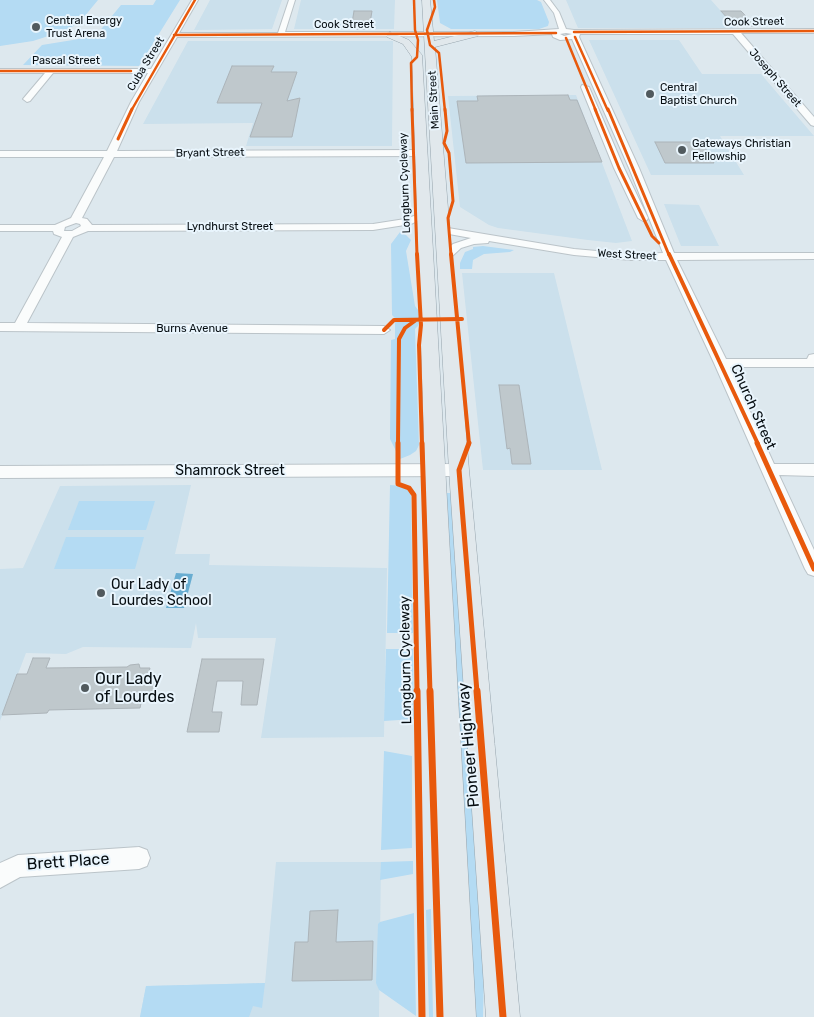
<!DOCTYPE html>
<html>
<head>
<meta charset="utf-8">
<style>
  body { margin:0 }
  canvas { display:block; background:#dde8ee }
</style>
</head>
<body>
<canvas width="814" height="1017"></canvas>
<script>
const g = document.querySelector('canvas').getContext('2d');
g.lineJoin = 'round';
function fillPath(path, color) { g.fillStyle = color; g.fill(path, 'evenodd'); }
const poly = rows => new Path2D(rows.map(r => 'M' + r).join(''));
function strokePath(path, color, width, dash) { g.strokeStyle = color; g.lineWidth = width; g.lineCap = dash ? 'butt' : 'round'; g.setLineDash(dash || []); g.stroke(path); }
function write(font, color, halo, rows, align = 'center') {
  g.font = font + ' Rubik,sans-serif'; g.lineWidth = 4; g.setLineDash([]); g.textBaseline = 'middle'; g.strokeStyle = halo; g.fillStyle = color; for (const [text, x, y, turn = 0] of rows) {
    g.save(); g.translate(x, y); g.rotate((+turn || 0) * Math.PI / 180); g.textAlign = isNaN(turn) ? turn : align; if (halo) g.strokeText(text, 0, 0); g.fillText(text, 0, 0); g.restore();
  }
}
const built = poly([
  [210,0,282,0,272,29,194,30],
  [301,0,395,0,394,29,294,29],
  [566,0,711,0,736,28,578,28],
  [589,40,679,40,702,74,761,74,814,136,720,136,744,175,651,175],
  [188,41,393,41,392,146,246,146,253,123,143,124],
  [576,95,632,241,616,243,588,240,498,228,489,225,460,207,448,96],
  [664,204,699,205,719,246,681,246],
  [462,273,554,273,602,470,483,470],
  [191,485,175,554,210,554,209,565,387,568,384,737,261,738,276,638,198,638,196,623,191,648,83,647,66,654,26,653,0,721,0,569,23,568,60,486],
  [276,862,381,862,379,1017,140,1017,146,986,265,983]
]);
const green = poly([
  [0,0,98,0,79,23,64,31,33,41,0,46],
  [156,0,180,0,139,66,23,65,42,45,79,39,84,34,98,33,121,5,153,5],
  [437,0,537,0,541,2,549,22,548,26,539,29,451,29,440,23],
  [400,232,406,235,411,240,406,251,415,306,418,310,419,318,395,318,392,315,391,244],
  [483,246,514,250,510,252,484,254,473,260,472,269,460,269,460,263,465,252,473,249,473,247],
  [395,321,419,321,419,325,415,329,419,445,416,451,410,455,400,459,390,439,391,340,395,339],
  [390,485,403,486,411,493,413,633,387,633],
  [446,493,452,493,484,975,483,1017,473,1017],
  [79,501,155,501,146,530,68,530],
  [66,537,144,537,135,569,54,569],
  [386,649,413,649,414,719,384,721],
  [384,751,412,756,412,848,381,850],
  [413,861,413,874,380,880,381,862],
  [431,909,433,1017,429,1017,426,910],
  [414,913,416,1016,379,990,376,983,378,924,380,922],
  [265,983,262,1008,253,1006,249,1017,140,1017,146,986]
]);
const water = poly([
  [176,573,193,574,184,608,166,608]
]);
const building = poly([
  [354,11,372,11,369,29,351,29,354,11],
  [721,11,741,11,755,26,734,26,721,11],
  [232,66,274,66,271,72,297,72,287,101,300,98,292,137,250,137,262,103,217,103,232,66],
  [568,95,570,100,577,100,602,162,466,163,457,101,478,101,477,96,568,95],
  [655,142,694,142,704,146,714,163,665,163,655,142],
  [499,385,519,385,531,464,512,464,510,448,507,449,499,385],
  [33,658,50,658,46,668,127,667,130,665,139,664,140,668,150,668,148,676,160,676,155,700,142,699,140,708,49,710,47,713,2,715,17,674,27,674,33,658],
  [202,659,264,659,257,705,241,705,243,681,217,681,212,712,222,712,219,732,187,732,202,659],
  [338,910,336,942,373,941,372,980,292,981,295,942,308,942,310,911,338,910]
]);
const minor = poly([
  [192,0,198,0,179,33,278,33,289,0,295,0,285,32,514,32,559,29,554,13,544,0,550,0,559,12,566,29,574,30,814,29,814,33,741,33,814,117,814,126,811,125,733,34,580,34,579,37,639,168,674,253,814,253,814,259,677,260,726,359,807,359,809,355,814,354,814,367,730,367,774,464,814,464,814,476,779,475,814,550,814,576,808,574,805,569,714,363,666,260,631,260,574,255,489,241,488,243,474,244,461,248,448,260,444,261,438,258,453,244,471,238,438,232,437,230,442,227,574,249,631,254,663,253,629,168,572,39,560,40,553,37,552,34,514,36,177,37,139,102,117,151,421,150,426,153,421,156,114,157,82,218,87,219,92,225,373,224,405,219,423,213,428,216,411,224,373,230,88,231,73,237,27,323,384,326,390,330,384,334,0,331,0,323,15,323,62,237,54,234,53,231,0,231,0,225,55,225,71,218,104,157,0,157,0,151,107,151,131,102,148,73,53,73,30,101,27,102,23,99,45,73,0,73,0,69,151,69,192,0],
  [566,33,572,34,564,36,560,34,566,33],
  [76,223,80,224,81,226,72,231,64,231,65,227,76,223],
  [582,85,589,87,624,168,648,218,647,220,643,221,638,218,614,168,581,87,582,85],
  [459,464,464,466,467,470,464,474,459,476,0,478,0,466,459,464],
  [139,847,147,850,150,858,147,866,139,869,20,877,0,888,0,863,18,855,139,847]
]);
const major = poly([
  [422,0,430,0,434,41,475,31,480,34,478,36,435,47,469,470,520,1017,486,1017,449,470,422,0],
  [390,32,409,40,422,55,476,1017,442,1017,412,57,403,44,387,37,387,33,390,32]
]);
const cyclewayFar4 = poly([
  [434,0,435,7,427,30,430,45,439,53,445,111],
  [574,32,814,31],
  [174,35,556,33],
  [575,37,608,111],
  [566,38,596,111],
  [0,71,131,71],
  [131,111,195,0],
  [412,111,411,63,417,57,418,40,415,30,414,0]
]);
const cyclewayFar3 = poly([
  [412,109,417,255],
  [445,109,447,131,444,143,449,153,453,201,448,218,451,255],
  [595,109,619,168,652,236,659,243],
  [608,109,669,255],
  [118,139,132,109]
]);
const cyclewayFar2 = poly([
  [417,254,421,325,419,345,422,444],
  [451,254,469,444],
  [669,254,758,444],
  [384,330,394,320,462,319],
  [398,444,399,339,405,328,416,320]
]);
const cyclewayFar1 = poly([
  [398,443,398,484,409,488,414,495,417,692],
  [422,443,430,692],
  [469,443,459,470,477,692],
  [757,443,814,569]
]);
const cycleway = poly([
  [417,691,422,1017],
  [430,691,440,1017],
  [477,691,503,1017]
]);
const markers = [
  [36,27,5,"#515a5e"],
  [650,94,5,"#515a5e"],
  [682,150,5,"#515a5e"],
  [101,593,5,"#515a5e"],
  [85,688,5,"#515a5e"]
];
const farPoinames = [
  ["Central Energy",46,21],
  ["Trust Arena",46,34],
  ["Central",660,88],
  ["Baptist Church",660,101],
  ["Gateways Christian",692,144],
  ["Fellowship",692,157]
];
const farStreetnames = [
  ["Cook Street",754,22,-1],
  ["Cook Street",344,25],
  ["Pascal Street",66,61],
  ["Cuba Street",146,64,-59],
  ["Joseph Street",775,78,49],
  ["Main Street",434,100,-93],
  ["Bryant Street",210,153,-1],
  ["Longburn Cycleway",405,183,-92],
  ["Lyndhurst Street",230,227],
  ["West Street",627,255,3],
  ["Burns Avenue",192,329]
];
const streetNames = [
  ["Church Street",753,407,66],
  ["Shamrock Street",230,471],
  ["Longburn Cycleway",406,660,-91]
];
const poiNames = [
  ["Our Lady of",111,585],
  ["Lourdes School",111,601]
];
const nearPoinames = [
  ["Our Lady",95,679],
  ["of Lourdes",95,697]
];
const nearStreetnames = [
  ["Pioneer Highway",469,745,-95],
  ["Brett Place",68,862,-4]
];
fillPath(built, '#cbe0ec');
fillPath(green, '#b4dbf3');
fillPath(water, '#69add1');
fillPath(building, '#bfc8cc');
strokePath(building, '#acb4b9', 1);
strokePath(minor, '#bbc4c9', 2);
strokePath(major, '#96a4ad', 1);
fillPath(minor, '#fafcfc');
fillPath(major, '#e1e8ec');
strokePath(cyclewayFar4, '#e8590c', 2.5);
strokePath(cyclewayFar3, '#e8590c', 3);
strokePath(cyclewayFar2, '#e8590c', 4);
strokePath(cyclewayFar1, '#e8590c', 5);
strokePath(cycleway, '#e8590c', 7);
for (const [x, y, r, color] of markers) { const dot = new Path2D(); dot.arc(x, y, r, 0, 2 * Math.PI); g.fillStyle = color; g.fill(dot); strokePath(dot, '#e9f5fd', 2); }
write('11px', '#060d11', '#e9f5fd', farPoinames, 'left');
write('11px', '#060d11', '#e9f5fd', farStreetnames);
write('14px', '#060d11', '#e9f5fd', streetNames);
write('14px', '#060d11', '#e9f5fd', poiNames, 'left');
write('16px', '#060d11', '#e9f5fd', nearPoinames, 'left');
write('16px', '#060d11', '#e9f5fd', nearStreetnames);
</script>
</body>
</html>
